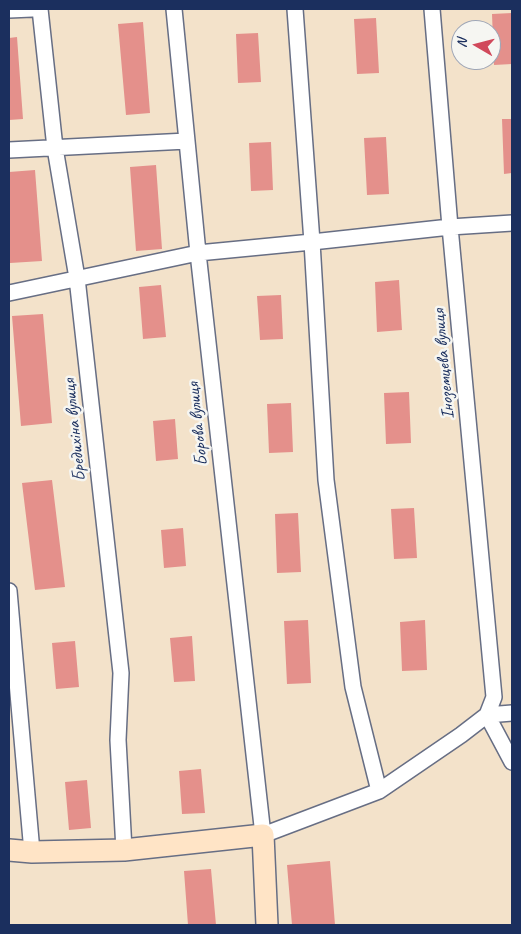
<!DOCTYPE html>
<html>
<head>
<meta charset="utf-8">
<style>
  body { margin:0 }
  #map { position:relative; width:521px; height:934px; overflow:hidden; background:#f3e2ca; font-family:Caveat,sans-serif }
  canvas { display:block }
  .frame { position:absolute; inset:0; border:10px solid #1b2f5e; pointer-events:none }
  .north { position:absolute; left:451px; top:20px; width:50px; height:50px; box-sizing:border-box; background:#f6f6f2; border:1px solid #9ea6b7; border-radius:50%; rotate:278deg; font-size:14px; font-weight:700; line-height:20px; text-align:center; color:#1b2f5e }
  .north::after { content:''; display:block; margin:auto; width:18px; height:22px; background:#d1495b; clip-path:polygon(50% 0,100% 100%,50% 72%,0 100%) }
</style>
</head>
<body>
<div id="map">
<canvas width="521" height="934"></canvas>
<div class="frame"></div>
<div class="north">N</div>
</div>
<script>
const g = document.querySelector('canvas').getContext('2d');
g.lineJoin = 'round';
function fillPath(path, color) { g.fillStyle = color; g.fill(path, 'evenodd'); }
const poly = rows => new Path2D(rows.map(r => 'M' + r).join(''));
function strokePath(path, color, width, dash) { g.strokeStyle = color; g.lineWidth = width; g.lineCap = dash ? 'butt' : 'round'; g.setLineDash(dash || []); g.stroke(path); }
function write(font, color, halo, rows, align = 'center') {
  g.font = font + ' Caveat,sans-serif'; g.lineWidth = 5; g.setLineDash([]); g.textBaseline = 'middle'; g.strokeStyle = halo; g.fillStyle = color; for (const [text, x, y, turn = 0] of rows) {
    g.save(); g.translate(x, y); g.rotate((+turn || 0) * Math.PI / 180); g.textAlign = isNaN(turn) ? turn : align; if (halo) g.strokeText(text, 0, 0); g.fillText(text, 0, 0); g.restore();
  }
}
const building = poly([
  [512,13,512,64,494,65,492,14],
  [376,18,379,73,357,74,354,19],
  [143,22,150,113,126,115,118,24],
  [258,33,261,82,238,83,236,34],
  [17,37,23,119,9,120,9,38],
  [502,119,512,119,512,173,504,174],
  [386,137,389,194,367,195,364,138],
  [271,142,273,190,251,191,249,143],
  [156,165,162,249,136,251,130,167],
  [35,170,42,261,10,263,9,172],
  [399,280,402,330,377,332,375,282],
  [161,285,166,337,143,339,139,287],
  [281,295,283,339,260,340,257,296],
  [43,314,52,423,21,426,12,316],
  [409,392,411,443,386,444,384,393],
  [291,403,293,452,269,453,267,404],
  [175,419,178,459,156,461,153,421],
  [52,480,65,587,35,590,22,483],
  [414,508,417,558,394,559,391,509],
  [298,513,301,572,277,573,275,514],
  [183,528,186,566,164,568,161,530],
  [308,620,311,683,287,684,284,621],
  [425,620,427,670,402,671,400,622],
  [192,636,195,681,174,682,170,638],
  [75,641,79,687,56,689,52,643],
  [201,769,205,813,182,814,179,771],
  [87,780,91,828,69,830,65,782],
  [330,861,335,925,292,925,287,865],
  [211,869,216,925,188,925,184,871]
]);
const street = poly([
  [40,9,55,148,77,278,121,673,118,740,124,850],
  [174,9,198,253,263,835,379,791,461,735,487,715],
  [295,9,312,242,326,480,353,687,379,791],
  [432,9,450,227,494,697,487,715],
  [9,10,32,9],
  [9,150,187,141],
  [9,293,198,253,312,242,450,227,512,223],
  [9,591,32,852],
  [487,715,512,762],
  [487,715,512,713]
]);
const secondary = poly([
  [9,850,32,852,124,850,263,835,267,925]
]);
const streetNames = [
  ["Іноземцева вулиця",444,364,-95],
  ["Борова вулиця",198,424,-96],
  ["Бредихіна вулиця",75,430,-96]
];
fillPath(building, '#e4908b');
strokePath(street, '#676e84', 18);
strokePath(secondary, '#676e84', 24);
strokePath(street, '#fff', 15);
strokePath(secondary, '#ffe4c6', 21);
write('18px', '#1b2f5e', '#f6f6f2', streetNames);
</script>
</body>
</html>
